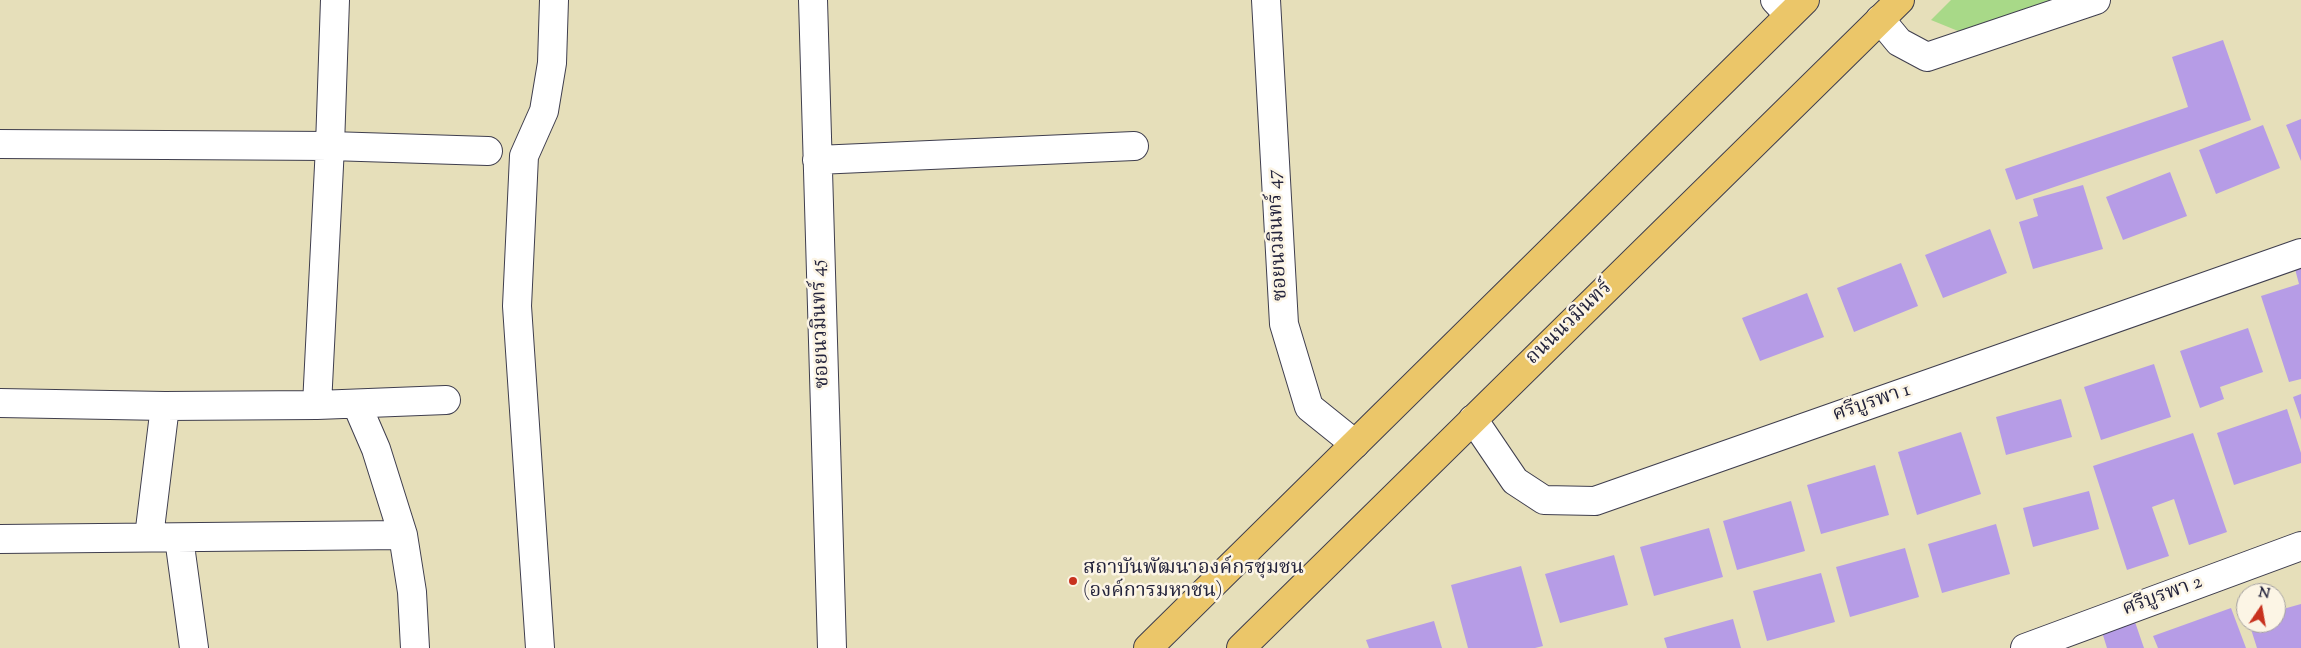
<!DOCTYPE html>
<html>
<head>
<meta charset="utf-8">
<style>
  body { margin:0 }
  #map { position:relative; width:2301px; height:648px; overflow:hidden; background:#e6dfba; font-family:"Sorts Mill Goudy",serif }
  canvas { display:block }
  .north { position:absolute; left:2236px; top:583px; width:50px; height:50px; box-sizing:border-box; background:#fcf5e5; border:1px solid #a5a1a1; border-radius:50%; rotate:12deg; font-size:14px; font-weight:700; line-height:20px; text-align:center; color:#22223b }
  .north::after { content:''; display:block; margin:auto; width:18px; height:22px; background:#c8321e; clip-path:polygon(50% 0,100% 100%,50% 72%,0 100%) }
</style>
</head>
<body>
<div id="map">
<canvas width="2301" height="648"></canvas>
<div class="north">N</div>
</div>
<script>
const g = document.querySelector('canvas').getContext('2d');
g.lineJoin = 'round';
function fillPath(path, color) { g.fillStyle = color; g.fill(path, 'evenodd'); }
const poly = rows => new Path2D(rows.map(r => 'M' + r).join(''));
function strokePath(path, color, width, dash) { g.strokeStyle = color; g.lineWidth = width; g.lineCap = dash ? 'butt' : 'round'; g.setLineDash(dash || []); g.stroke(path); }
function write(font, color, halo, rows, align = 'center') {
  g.font = font + ' "Sorts Mill Goudy","Noto Serif Thai",serif'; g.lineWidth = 5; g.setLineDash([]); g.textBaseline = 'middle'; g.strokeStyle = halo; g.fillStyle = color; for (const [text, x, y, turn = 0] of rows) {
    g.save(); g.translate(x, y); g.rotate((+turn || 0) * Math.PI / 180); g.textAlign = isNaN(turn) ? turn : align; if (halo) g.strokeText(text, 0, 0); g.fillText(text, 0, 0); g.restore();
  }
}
const green = poly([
  [1951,0,2061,0,1963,33,1931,20]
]);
const building = poly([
  [2223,40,2251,120,2016,200,2005,169,2188,107,2172,57],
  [2301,119,2301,161,2286,125],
  [2263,125,2280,168,2216,194,2199,150],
  [2170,172,2187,216,2123,240,2106,197],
  [2083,185,2103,249,2033,269,2019,222,2038,216,2033,199],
  [1990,229,2007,273,1943,298,1925,255],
  [1901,263,1918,306,1854,332,1837,288],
  [2301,267,2301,379,2289,382,2261,296,2299,284,2295,269],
  [1807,293,1824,337,1760,361,1742,318],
  [2248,328,2263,372,2220,387,2224,399,2200,408,2180,351],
  [2154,364,2171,417,2101,440,2084,387],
  [2301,394,2301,420,2293,397],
  [2061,399,2072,437,2006,455,1996,417],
  [2287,409,2301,453,2301,463,2234,485,2217,433],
  [1961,432,1981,494,1917,515,1898,452],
  [2193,433,2227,532,2189,545,2174,499,2152,507,2169,556,2127,570,2093,466],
  [1875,465,1889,515,1821,534,1807,485],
  [2089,491,2099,529,2033,547,2023,508],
  [1791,501,1805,551,1737,570,1723,521],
  [1996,524,2010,574,1942,593,1928,544],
  [1709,528,1723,577,1654,596,1640,547],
  [1905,548,1919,597,1850,617,1836,567],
  [1614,555,1628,605,1560,623,1545,574],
  [1521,566,1543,646,1535,648,1468,648,1451,585],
  [1821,573,1835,622,1767,641,1753,591],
  [2301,604,2301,648,2257,648,2249,623,2276,623,2276,611],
  [2231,608,2246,648,2158,648,2153,636],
  [1733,619,1741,648,1667,648,1664,638],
  [1434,621,1442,648,1369,648,1366,640],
  [2135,622,2144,648,2107,648,2102,632]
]);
const minor = poly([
  [813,0,832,648],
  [1266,0,1284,324,1309,407,1355,444],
  [1775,0,1789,15],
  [1880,19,1899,42,1927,57,2096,0],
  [0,144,330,146,488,151],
  [817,160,1134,146],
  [0,403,165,406,317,405,446,400],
  [317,405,330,146,335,0],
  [357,405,376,449,403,535,412,592,415,648],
  [1473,419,1515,481,1544,500,1595,501,2301,253],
  [149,537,165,406],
  [179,538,194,648],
  [0,539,403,535],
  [540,648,517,306,524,156,544,111,552,63,554,0],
  [2025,648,2301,546]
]);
const major = poly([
  [1148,648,1805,0],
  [1241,648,1900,0]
]);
const markers = [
  [1073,581,5,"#c8321e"]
];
const streetNames = [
  ["ซอยนวมินทร์ 47",1279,235,-93],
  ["ซอยนวมินทร์ 45",822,324,-92],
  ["ถนนนวมินทร์",1570,324,-44],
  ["ศรีบูรพา 1",1872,404,-19],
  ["ศรีบูรพา 2",2163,597,-20]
];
const poiNames = [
  ["สถาบันพัฒนาองค์กรชุมชน",1083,570],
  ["(องค์การมหาชน)",1083,593]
];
fillPath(green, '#a8d988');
fillPath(building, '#b69ce6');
strokePath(minor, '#3f3e4e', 30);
strokePath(major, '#3f3e4e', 30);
strokePath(minor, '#fff', 28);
strokePath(major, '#ebc669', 28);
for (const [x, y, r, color] of markers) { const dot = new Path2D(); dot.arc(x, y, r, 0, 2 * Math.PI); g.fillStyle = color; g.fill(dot); strokePath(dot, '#fcf5e5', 2); }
write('20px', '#22223b', '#fcf5e5', streetNames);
write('20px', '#22223b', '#fcf5e5', poiNames, 'left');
</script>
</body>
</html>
